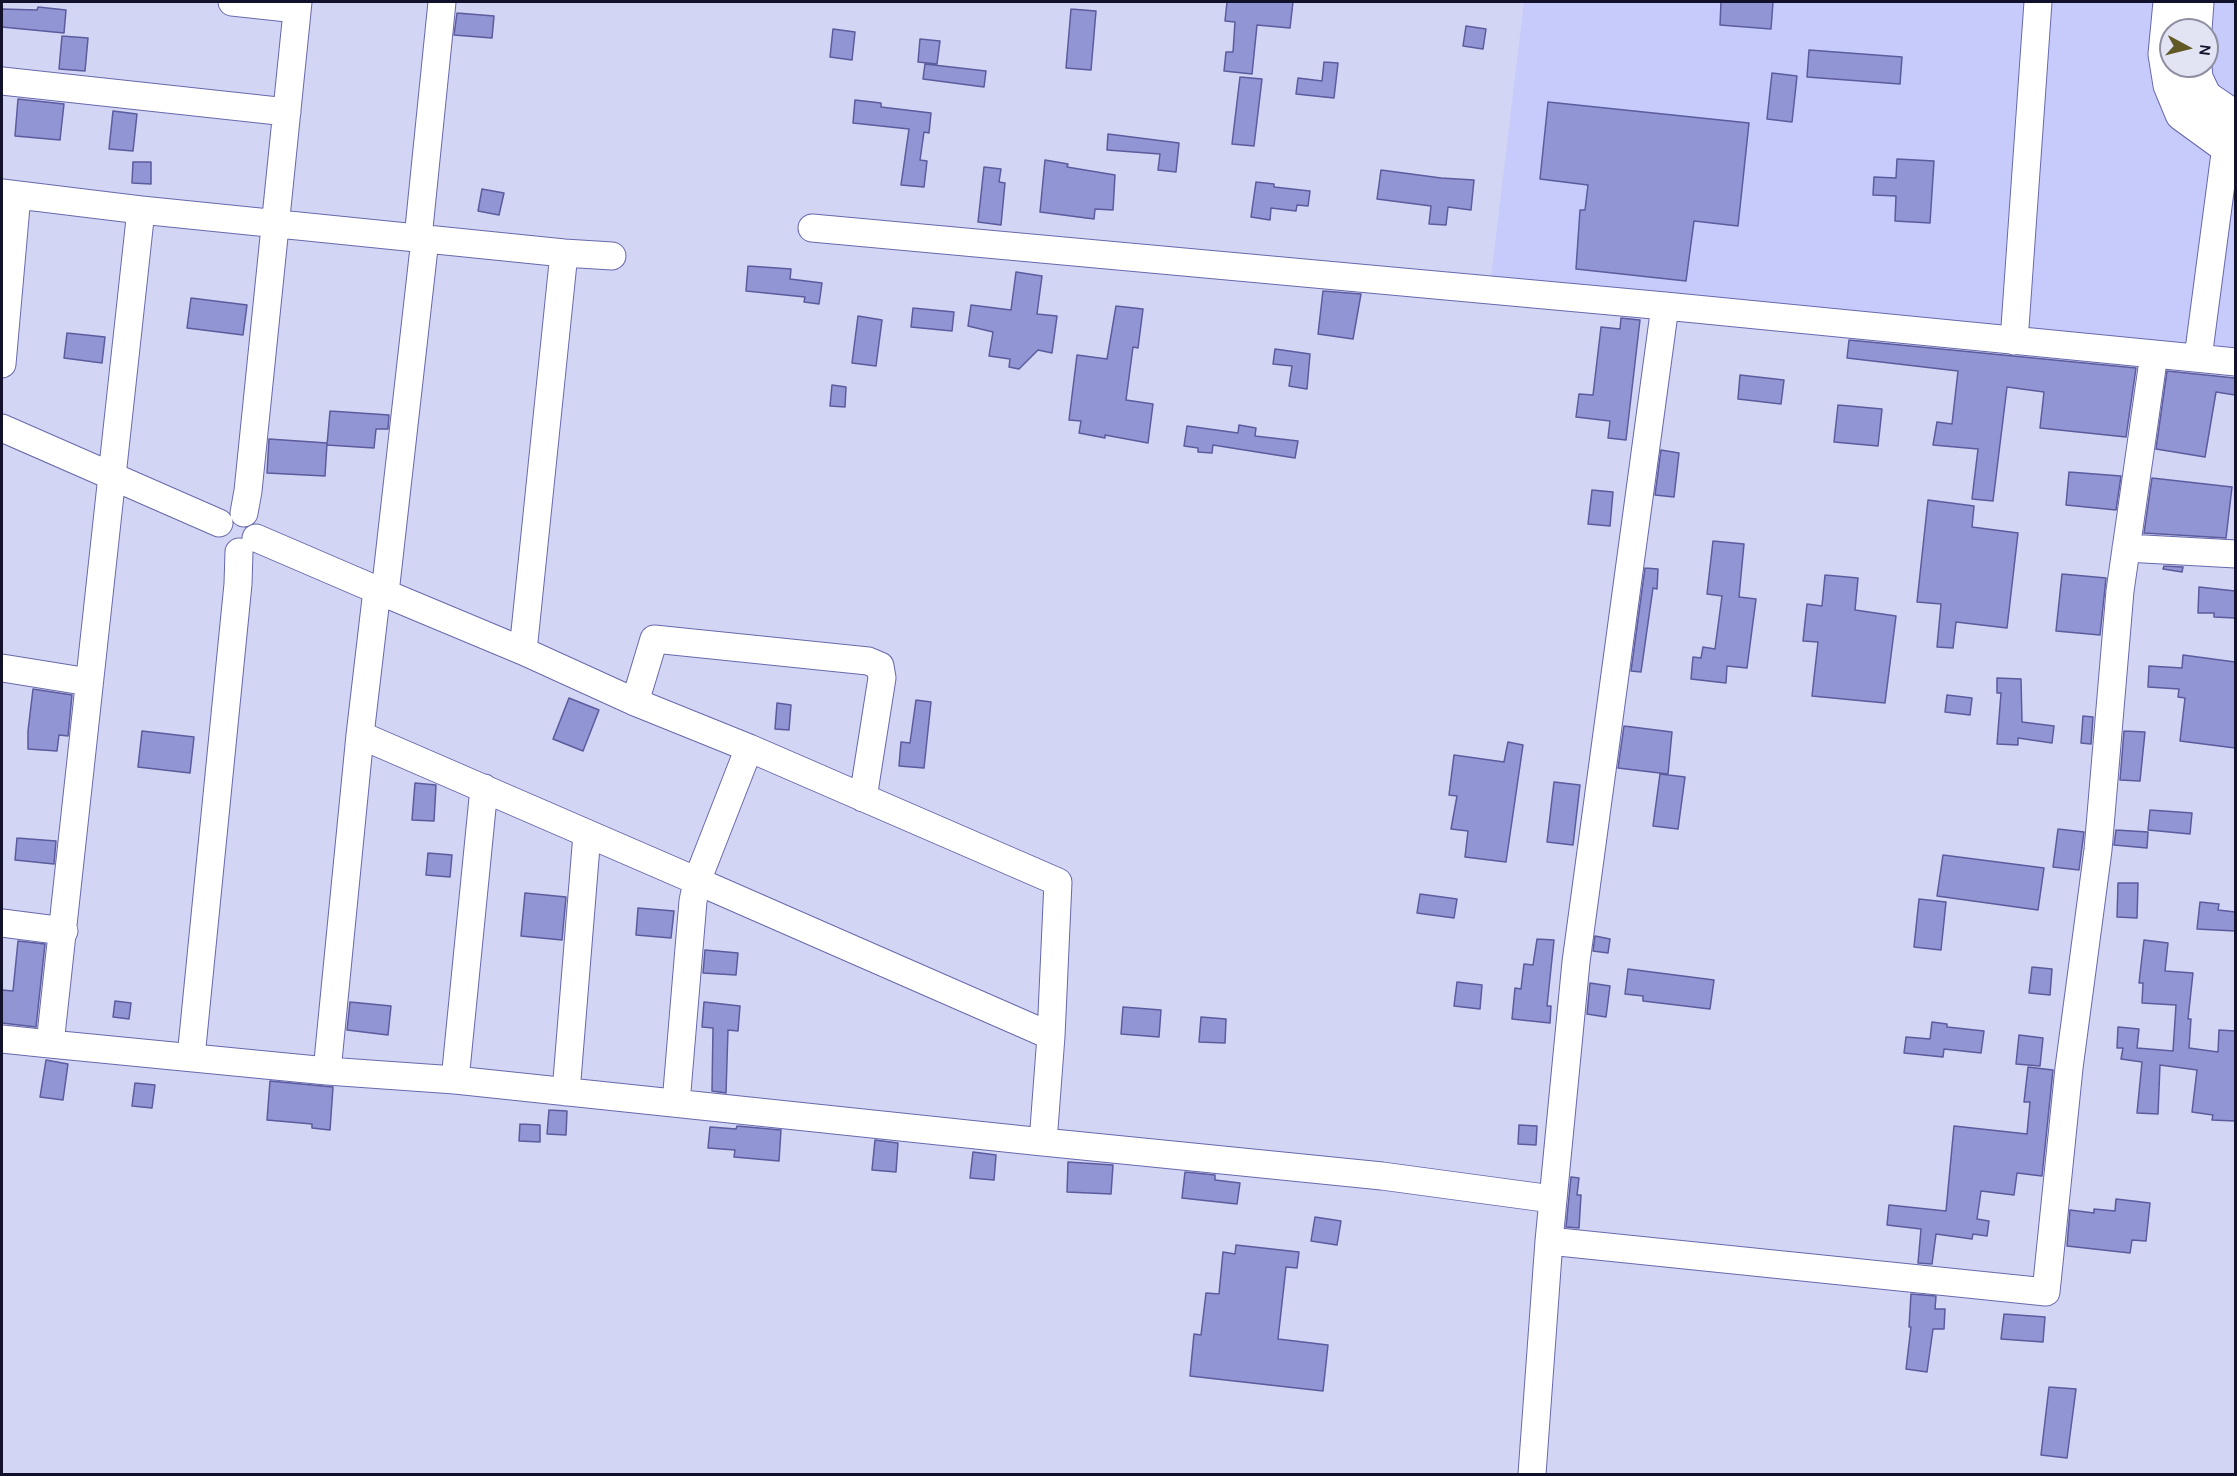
<!DOCTYPE html>
<html>
<head>
<meta charset="utf-8">
<style>
  body { margin:0 }
  #map { position:relative; width:2237px; height:1476px; overflow:hidden; background:#d2d5f3; font-family:Karla,sans-serif }
  canvas { display:block }
  .frame { position:absolute; inset:0; border:3px solid #12112c; pointer-events:none }
  .north { position:absolute; left:2159px; top:18px; width:60px; height:60px; box-sizing:border-box; background:#e2e3f3; border:2px solid #8f8fa3; border-radius:50%; rotate:97deg; font-size:16px; font-weight:700; line-height:24px; text-align:center; color:#12112c }
  .north::after { content:''; display:block; margin:auto; width:21px; height:27px; background:#615926; clip-path:polygon(50% 0,100% 100%,50% 72%,0 100%) }
</style>
</head>
<body>
<div id="map">
<canvas width="2237" height="1476"></canvas>
<div class="frame"></div>
<div class="north">N</div>
</div>
<script>
const g = document.querySelector('canvas').getContext('2d');
g.lineJoin = 'round';
function fillPath(path, color) { g.fillStyle = color; g.fill(path, 'evenodd'); }
const poly = rows => new Path2D(rows.map(r => 'M' + r).join(''));
function strokePath(path, color, width, dash) { g.strokeStyle = color; g.lineWidth = width; g.lineCap = dash ? 'butt' : 'round'; g.setLineDash(dash || []); g.stroke(path); }
const built = poly([
  [1524,2,2235,2,2235,362,1490,286],
  [2171,30,2207,30,2207,66,2171,66]
]);
const building = poly([
  [1227,2,1293,2,1290,28,1257,25,1252,74,1224,71,1226,52,1233,52,1235,22,1225,21,1227,2],
  [1721,2,1773,2,1771,29,1720,25,1721,2],
  [38,7,66,10,64,33,2,27,2,9,37,10,38,7],
  [1071,9,1096,11,1091,70,1066,68,1071,9],
  [457,13,494,16,492,38,454,35,457,13],
  [1466,26,1486,29,1483,49,1463,46,1466,26],
  [833,29,855,32,852,60,830,57,833,29],
  [62,36,88,38,85,71,59,69,62,36],
  [920,39,940,41,937,64,918,62,920,39],
  [1809,50,1902,57,1900,84,1807,77,1809,50],
  [1324,62,1338,63,1334,98,1296,94,1298,78,1322,81,1324,62],
  [925,64,986,71,984,87,923,79,925,64],
  [1772,73,1797,76,1792,122,1767,119,1772,73],
  [1240,77,1262,79,1254,146,1232,144,1240,77],
  [18,99,64,104,60,140,15,136,18,99],
  [855,100,881,103,881,107,931,113,929,133,924,132,920,160,927,161,924,187,901,185,909,129,853,123,855,100],
  [1548,102,1749,123,1738,226,1694,221,1686,281,1576,269,1580,210,1585,210,1588,185,1540,179,1548,102],
  [113,111,137,114,133,151,109,149,113,111],
  [1108,134,1179,143,1176,172,1158,170,1160,154,1107,150,1108,134],
  [1897,159,1934,161,1930,223,1895,221,1896,196,1873,195,1874,177,1896,178,1897,159],
  [1045,160,1068,164,1067,167,1115,175,1113,210,1095,209,1094,219,1040,212,1045,160],
  [133,162,151,162,151,184,132,183,133,162],
  [984,167,1001,169,999,182,1005,183,1001,225,978,222,984,167],
  [1381,170,1441,178,1474,180,1471,210,1448,207,1446,225,1429,224,1431,206,1377,199,1381,170],
  [1256,182,1274,184,1274,187,1310,191,1308,206,1297,205,1296,211,1271,208,1270,220,1251,217,1256,182],
  [482,189,504,193,499,215,478,211,482,189],
  [748,266,791,269,790,279,822,283,819,304,804,302,805,297,746,291,748,266],
  [1016,272,1042,276,1037,314,1057,316,1052,353,1038,350,1019,369,1009,367,1010,359,989,356,993,332,968,326,971,305,1011,310,1016,272],
  [1323,291,1361,294,1353,339,1318,334,1323,291],
  [191,298,247,305,243,335,187,328,191,298],
  [1116,306,1143,309,1138,348,1133,347,1126,400,1153,404,1148,443,1105,435,1105,438,1079,433,1081,421,1069,420,1077,355,1107,359,1116,306],
  [913,308,954,312,952,331,911,327,913,308],
  [858,316,882,320,876,366,852,363,858,316],
  [1621,318,1640,320,1626,440,1608,438,1610,421,1576,417,1579,394,1593,395,1601,327,1620,329,1621,318],
  [67,333,105,337,102,363,64,358,67,333],
  [1849,340,2136,368,2126,437,2040,428,2044,392,2007,387,1993,501,1972,499,1978,449,1933,445,1937,422,1952,424,1958,371,1847,358,1849,340],
  [1275,349,1310,354,1307,389,1289,386,1292,366,1273,364,1275,349],
  [2167,371,2235,378,2235,395,2216,392,2205,457,2156,449,2167,371],
  [1740,375,1784,380,1781,404,1738,399,1740,375],
  [832,385,846,387,845,407,830,406,832,385],
  [1838,405,1882,409,1878,446,1834,442,1838,405],
  [330,411,389,415,388,429,376,429,374,448,327,445,330,411],
  [1239,425,1256,428,1255,436,1298,441,1295,458,1213,445,1212,453,1198,452,1198,448,1184,446,1187,426,1238,433,1239,425],
  [269,439,327,443,325,476,267,473,269,439],
  [1661,450,1679,453,1674,497,1655,495,1661,450],
  [2069,472,2121,476,2116,510,2066,505,2069,472],
  [2152,478,2232,487,2226,538,2144,533,2152,478],
  [1592,490,1613,492,1610,526,1588,524,1592,490],
  [1928,500,1974,506,1972,527,2018,533,2007,628,1956,622,1953,648,1937,647,1941,604,1917,602,1928,500],
  [1713,541,1744,544,1739,597,1756,599,1747,668,1727,666,1726,683,1691,679,1693,657,1701,658,1703,647,1715,649,1722,596,1707,594,1713,541],
  [2164,566,2183,567,2182,572,2163,569,2164,566],
  [1645,568,1658,569,1657,589,1653,588,1641,672,1631,671,1645,568],
  [2062,574,2106,578,2100,635,2056,631,2062,574],
  [1825,575,1858,578,1855,610,1896,616,1885,703,1812,696,1818,642,1803,641,1807,604,1822,606,1825,575],
  [2199,587,2235,591,2235,618,2214,617,2214,613,2198,613,2199,587],
  [2183,655,2235,662,2235,748,2180,741,2185,698,2178,697,2179,689,2148,687,2149,666,2182,668,2183,655],
  [1997,678,2021,679,2022,722,2054,726,2052,743,2018,738,2018,745,1997,744,2001,693,1997,693,1997,678],
  [33,689,72,695,68,736,59,735,57,751,28,749,28,731,33,689],
  [1947,695,1972,698,1970,715,1945,712,1947,695],
  [569,698,599,710,583,751,553,739,569,698],
  [916,700,931,702,924,768,899,766,901,742,910,743,916,700],
  [777,703,791,705,789,730,775,729,777,703],
  [2083,716,2093,717,2091,744,2081,743,2083,716],
  [1624,726,1672,732,1668,774,1618,768,1624,726],
  [142,731,194,737,190,773,138,767,142,731],
  [2124,731,2145,732,2140,781,2120,780,2124,731],
  [1508,742,1523,745,1506,862,1465,857,1468,831,1451,829,1457,796,1449,795,1454,755,1504,762,1508,742],
  [1660,774,1685,777,1678,829,1653,826,1660,774],
  [1554,782,1580,785,1573,845,1547,842,1554,782],
  [415,783,436,785,434,821,412,820,415,783],
  [2150,810,2192,813,2190,834,2148,830,2150,810],
  [2058,829,2084,832,2079,870,2053,867,2058,829],
  [2116,830,2148,832,2147,848,2114,845,2116,830],
  [17,838,56,841,54,864,15,860,17,838],
  [428,853,452,855,450,877,426,875,428,853],
  [1943,855,2044,868,2038,910,1937,896,1943,855],
  [2118,883,2138,883,2137,918,2117,917,2118,883],
  [525,893,566,897,562,940,521,936,525,893],
  [1420,894,1457,899,1454,918,1417,913,1420,894],
  [1919,899,1946,902,1941,950,1914,947,1919,899],
  [2200,902,2219,904,2218,910,2235,912,2235,931,2197,929,2200,902],
  [638,908,674,911,671,938,636,935,638,908],
  [1595,936,1610,939,1608,953,1593,951,1595,936],
  [1537,939,1554,940,1547,1006,1551,1006,1550,1023,1512,1019,1515,988,1521,989,1524,964,1533,965,1537,939],
  [2144,940,2168,943,2165,971,2193,973,2188,1019,2191,1019,2189,1048,2218,1052,2219,1030,2235,1031,2235,1121,2212,1120,2213,1115,2192,1112,2197,1070,2160,1065,2158,1114,2137,1113,2142,1062,2121,1059,2123,1048,2117,1048,2118,1027,2139,1029,2137,1048,2173,1051,2176,1005,2142,1003,2143,983,2139,983,2144,940],
  [18,941,45,944,36,1027,2,1023,2,990,13,991,18,941],
  [705,950,738,953,736,975,703,973,705,950],
  [2032,967,2052,969,2050,995,2029,993,2032,967],
  [1628,969,1714,980,1710,1009,1643,1001,1643,996,1625,994,1628,969],
  [1457,982,1482,985,1480,1009,1454,1006,1457,982],
  [1590,983,1610,986,1606,1017,1587,1014,1590,983],
  [115,1001,131,1003,129,1019,113,1017,115,1001],
  [350,1002,391,1006,388,1035,347,1030,350,1002],
  [704,1002,740,1006,738,1031,728,1030,726,1093,712,1091,713,1028,702,1027,704,1002],
  [1123,1007,1161,1010,1159,1037,1121,1034,1123,1007],
  [1201,1017,1226,1019,1225,1043,1199,1042,1201,1017],
  [1932,1022,1947,1024,1947,1027,1984,1031,1981,1053,1944,1049,1943,1057,1904,1053,1906,1037,1930,1039,1932,1022],
  [2019,1035,2043,1038,2040,1066,2016,1064,2019,1035],
  [46,1060,68,1064,63,1100,40,1097,46,1060],
  [2028,1067,2053,1070,2042,1176,2017,1173,2014,1195,1981,1191,1977,1219,1989,1221,1987,1236,1973,1234,1972,1239,1936,1234,1932,1264,1918,1263,1921,1229,1887,1225,1889,1205,1946,1211,1954,1126,2027,1134,2030,1102,2024,1102,2028,1067],
  [270,1081,333,1087,330,1130,312,1128,312,1124,267,1120,270,1081],
  [135,1083,155,1085,152,1108,132,1106,135,1083],
  [549,1110,567,1111,566,1135,547,1134,549,1110],
  [520,1124,540,1125,540,1142,519,1141,520,1124],
  [1519,1125,1537,1126,1536,1145,1518,1144,1519,1125],
  [737,1126,781,1130,779,1161,734,1157,735,1150,708,1148,710,1127,736,1129,737,1126],
  [875,1140,898,1143,896,1172,872,1170,875,1140],
  [973,1152,996,1155,994,1180,970,1178,973,1152],
  [1068,1162,1113,1165,1111,1194,1067,1192,1068,1162],
  [1185,1172,1215,1175,1215,1180,1240,1183,1237,1204,1182,1198,1185,1172],
  [1571,1177,1579,1178,1577,1195,1581,1195,1579,1228,1566,1227,1571,1177],
  [2116,1199,2150,1203,2146,1241,2132,1240,2130,1253,2067,1246,2070,1210,2094,1213,2094,1209,2115,1211,2116,1199],
  [1315,1217,1341,1221,1337,1245,1311,1241,1315,1217],
  [1236,1245,1299,1252,1297,1268,1286,1267,1278,1339,1328,1345,1323,1391,1190,1376,1194,1334,1201,1335,1206,1293,1219,1294,1223,1252,1235,1254,1236,1245],
  [1911,1294,1936,1296,1935,1309,1945,1309,1944,1329,1933,1329,1927,1372,1906,1369,1911,1327,1909,1327,1911,1294],
  [2004,1314,2045,1317,2043,1342,2001,1339,2004,1314],
  [2049,1387,2076,1389,2067,1458,2041,1455,2049,1387]
]);
const minor = poly([
  [232,2,297,9],
  [2,81,287,112],
  [2,193,141,210,564,253,523,651,635,702,749,748,697,881,1051,1036,1043,1142,455,1080,327,1071,50,1044,141,210],
  [812,228,1665,306,2236,362],
  [418,238,442,2],
  [564,253,612,256],
  [1665,306,1576,962,1549,1241,2046,1292,2069,1068,2098,850,2120,591,2154,354],
  [2014,341,2038,2],
  [2198,358,2226,146],
  [2,364,17,195],
  [2,428,219,523],
  [244,513,248,491,298,2],
  [256,538,377,590,360,735,697,881,693,901,676,1103],
  [2126,548,2236,554],
  [377,590,523,651],
  [385,593,425,239],
  [2,668,89,682],
  [635,702,654,639,868,661,880,666,882,678,863,798],
  [749,748,1058,882,1051,1036],
  [2,923,64,931],
  [2,1039,50,1044],
  [191,1057,238,584,239,552],
  [327,1071,360,735],
  [455,1080,484,788],
  [566,1092,587,834],
  [1043,1142,1382,1176,1552,1199],
  [1532,1474,1549,1241]
]);
const major = poly([
  [2170,2,2165,54,2170,85,2182,114,2226,146,2236,149],
  [2195,30,2197,2],
  [2195,66,2196,78,2205,97,2236,118]
]);
fillPath(built, '#c7cbfc');
fillPath(building, '#9295d4');
strokePath(building, '#5b5b9e', 1.5);
strokePath(minor, '#6769ac', 29);
strokePath(major, '#6769ac', 35);
strokePath(minor, '#fff', 27);
strokePath(major, '#fff', 33);
</script>
</body>
</html>
